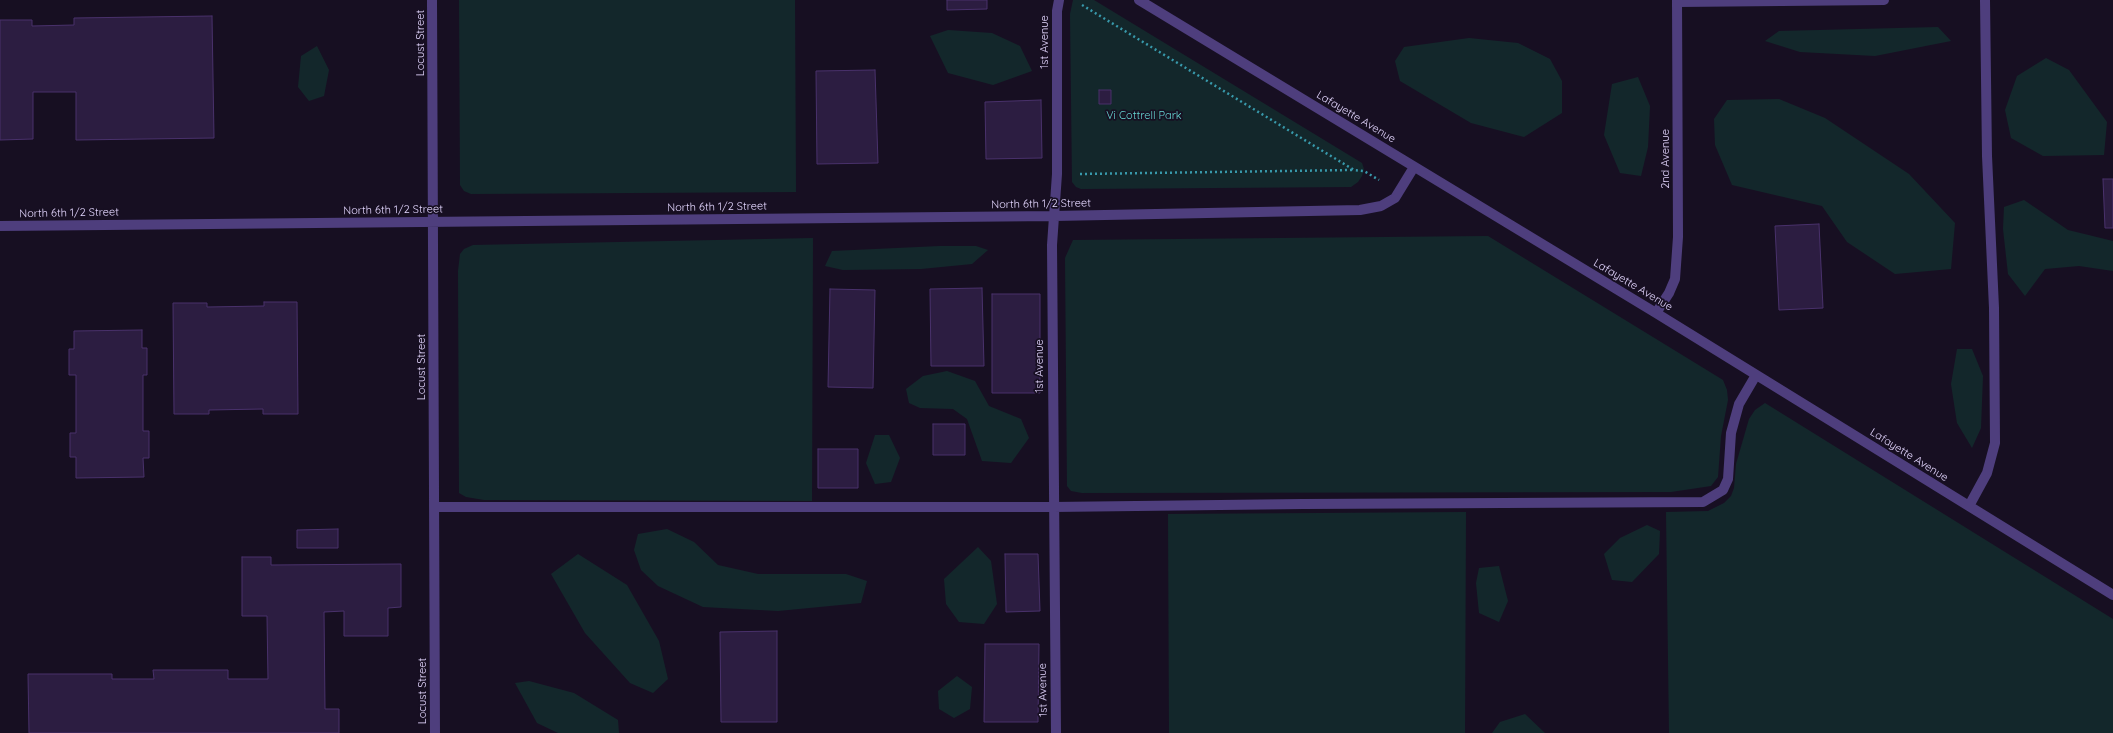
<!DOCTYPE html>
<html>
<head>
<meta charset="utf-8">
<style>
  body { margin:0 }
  canvas { display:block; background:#170f22 }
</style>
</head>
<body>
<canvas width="2113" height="733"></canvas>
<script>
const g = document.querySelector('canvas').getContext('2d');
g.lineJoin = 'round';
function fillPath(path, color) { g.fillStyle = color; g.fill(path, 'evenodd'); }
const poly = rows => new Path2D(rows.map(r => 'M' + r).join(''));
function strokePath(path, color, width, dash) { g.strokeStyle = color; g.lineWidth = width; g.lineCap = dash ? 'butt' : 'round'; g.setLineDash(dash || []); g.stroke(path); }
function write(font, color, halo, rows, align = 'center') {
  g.font = font + ' Quicksand,sans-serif'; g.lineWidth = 3.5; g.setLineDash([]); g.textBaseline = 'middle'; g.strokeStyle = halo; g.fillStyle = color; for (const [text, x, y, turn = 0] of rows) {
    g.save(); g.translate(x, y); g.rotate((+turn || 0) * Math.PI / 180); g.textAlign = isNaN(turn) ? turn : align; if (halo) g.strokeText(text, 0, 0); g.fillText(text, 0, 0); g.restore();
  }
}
const green = poly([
  [459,0,795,0,796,192,471,194,464,191,460,185],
  [1073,0,1094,0,1362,163,1364,169,1362,176,1358,182,1351,187,1081,189,1076,187,1072,182,1070,14],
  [1938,27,1951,41,1875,56,1800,52,1765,41,1779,31],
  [948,30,992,33,1020,46,1032,71,993,85,948,73,930,36],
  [1469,38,1518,43,1550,59,1562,81,1562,113,1524,137,1471,123,1400,81,1395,61,1404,47],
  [317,46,329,70,324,96,309,101,298,87,301,56],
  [2046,58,2069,70,2107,122,2104,155,2043,156,2011,138,2005,110,2017,76],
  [1638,77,1650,106,1648,147,1641,176,1620,173,1604,135,1612,84],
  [1779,99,1825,118,1909,174,1955,223,1951,269,1895,274,1847,242,1822,206,1732,185,1715,145,1714,119,1727,100],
  [2024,200,2068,230,2113,241,2113,271,2079,266,2045,269,2025,296,2008,274,2003,229,2004,207],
  [1488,236,1723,380,1727,390,1728,400,1721,436,1718,477,1711,486,1671,492,1082,493,1071,491,1067,486,1065,258,1073,240],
  [813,238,812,501,484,500,466,497,459,493,458,271,460,254,464,249,473,245],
  [940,246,976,246,988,250,972,264,921,269,843,270,825,266,832,251],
  [1957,349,1972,349,1983,376,1981,428,1972,448,1957,423,1951,384],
  [947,371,975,381,989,406,1021,419,1029,438,1011,463,982,461,967,419,953,409,920,408,909,403,906,389,923,376],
  [1765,403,2113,619,2113,733,1669,733,1666,512,1708,511,1724,503,1731,496,1734,488,1736,464,1749,419,1755,410],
  [875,435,889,435,900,458,891,482,875,484,866,463],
  [1466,512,1465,733,1169,733,1168,514],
  [1647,525,1660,531,1659,554,1632,582,1612,580,1604,554,1620,538],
  [667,529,694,542,718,565,758,574,846,574,867,581,861,603,778,611,703,607,658,586,641,570,634,550,638,534],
  [978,547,991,561,997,604,984,624,959,622,946,604,944,579],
  [578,554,627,585,659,641,668,679,653,693,630,683,585,633,551,574],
  [1499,566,1508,601,1499,622,1479,613,1476,583,1479,568],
  [957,676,972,687,970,709,954,718,939,709,938,691],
  [529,681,574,693,618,720,619,733,558,733,537,723,515,683],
  [1525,714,1545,733,1492,733,1500,722]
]);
const building = poly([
  [947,0,987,0,987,9,947,10,947,0],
  [212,16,214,138,76,140,76,92,33,92,33,139,0,140,0,20,32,20,32,26,74,25,74,18,212,16],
  [875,70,878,163,817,164,816,71,875,70],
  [1099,90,1111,90,1111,104,1099,104,1099,90],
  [1041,100,1042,158,986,159,985,102,1041,100],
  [2103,179,2113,179,2113,228,2105,228,2103,179],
  [1819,224,1823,308,1779,310,1775,226,1819,224],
  [982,288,984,366,931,366,930,289,982,288],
  [830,289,875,290,873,388,828,387,830,289],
  [992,294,1040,294,1040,393,992,393,992,294],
  [264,302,297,302,298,414,263,414,263,409,209,410,209,414,174,414,173,303,207,303,207,307,264,306,264,302],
  [142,330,142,348,147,348,147,375,143,375,143,431,149,431,149,458,143,458,144,477,76,478,76,457,70,457,70,433,76,433,76,375,69,375,69,349,74,349,74,331,142,330],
  [933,424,965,424,965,455,933,455,933,424],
  [818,449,858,449,858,488,818,488,818,449],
  [338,529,338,548,297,548,297,530,338,529],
  [1005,554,1038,554,1040,611,1006,612,1005,554],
  [242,557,271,557,271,565,401,564,401,607,388,608,388,636,344,636,344,611,324,612,325,709,339,709,339,733,29,733,28,674,112,674,112,679,154,679,153,670,228,670,228,679,268,679,267,616,242,616,242,557],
  [777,631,777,722,721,722,720,632,777,631],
  [985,644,1039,644,1038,722,984,722,985,644]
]);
const path = poly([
  [1082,5,1354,170,1364,171,1379,180],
  [1080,174,1353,170]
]);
const minor = poly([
  [432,0,435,733],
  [1139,0,1656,313,2113,595],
  [1678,2,1884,0],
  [0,226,1054,216,1360,210,1381,206,1395,198,1414,167],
  [1656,313,1669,293,1675,279,1678,237,1677,0],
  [1969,506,1987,473,1995,443,1994,308,1987,156,1985,0],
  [434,507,1053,507,1303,504,1703,502,1723,490,1728,479,1731,433,1739,404,1756,375],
  [1056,733,1052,245,1057,174,1057,11,1059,0]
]);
const streetNames = [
  ["1st Avenue",1045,42,-90],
  ["Locust Street",421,43,-90],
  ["Lafayette Avenue",1356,117,31],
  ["2nd Avenue",1666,159,-90],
  ["North 6th 1/2 Street",1041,204,-1],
  ["North 6th 1/2 Street",717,207,-1],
  ["North 6th 1/2 Street",393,210,-1],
  ["North 6th 1/2 Street",69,213,-1],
  ["Lafayette Avenue",1633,285,31],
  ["1st Avenue",1040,366,-90],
  ["Locust Street",422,367,-90],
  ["Lafayette Avenue",1909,455,32],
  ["1st Avenue",1043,690,-91],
  ["Locust Street",423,691,-90]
];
const parkNames = [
  ["Vi Cottrell Park",1144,116]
];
fillPath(green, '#13272b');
fillPath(building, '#2c1d41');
strokePath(building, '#49316b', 1);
strokePath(path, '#3899ab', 2.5, [2, 3]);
strokePath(minor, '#4e3e7d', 10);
write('11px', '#e1d4fc', '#170f22', streetNames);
write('11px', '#65d6d2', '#170f22', parkNames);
</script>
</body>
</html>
